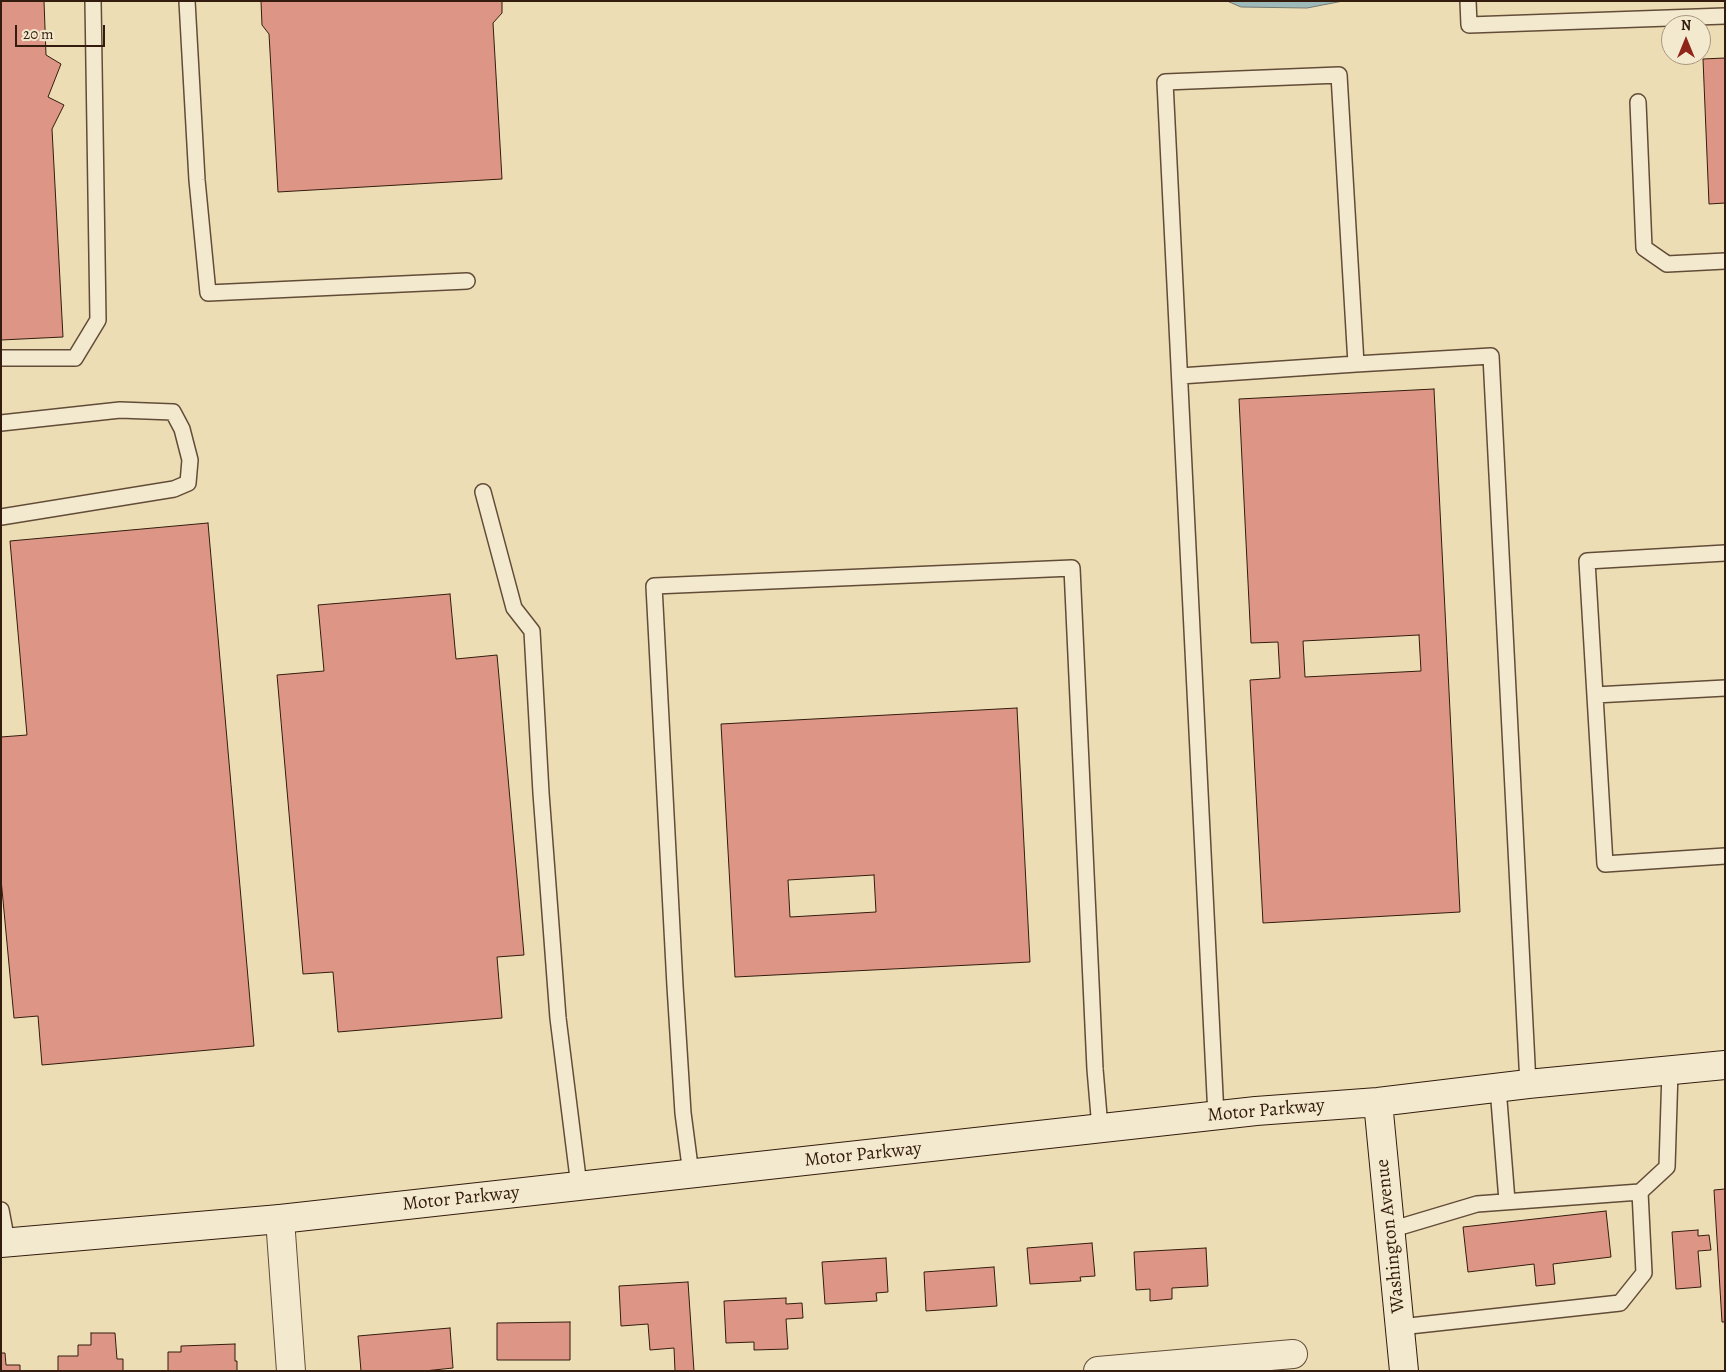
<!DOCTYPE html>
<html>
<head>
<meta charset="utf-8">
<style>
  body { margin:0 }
  #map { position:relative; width:1726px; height:1372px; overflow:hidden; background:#edddb5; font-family:Alegreya,serif }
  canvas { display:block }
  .frame { position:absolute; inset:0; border:2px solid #331c0d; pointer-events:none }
  .north { position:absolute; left:1661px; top:15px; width:50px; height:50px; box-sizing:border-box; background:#f3e9cf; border:1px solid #a69781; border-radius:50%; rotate:0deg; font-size:14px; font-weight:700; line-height:20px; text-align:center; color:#331c0d }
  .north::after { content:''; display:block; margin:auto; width:18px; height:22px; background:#8f2418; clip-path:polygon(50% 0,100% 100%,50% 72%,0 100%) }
  .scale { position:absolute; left:15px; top:25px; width:90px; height:22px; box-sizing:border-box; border:2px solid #331c0d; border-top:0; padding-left:6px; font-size:15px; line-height:18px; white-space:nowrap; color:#331c0d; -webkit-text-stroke:4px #f3e9cf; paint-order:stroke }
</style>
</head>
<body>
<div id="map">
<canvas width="1726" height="1372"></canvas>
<div class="frame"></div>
<div class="north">N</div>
<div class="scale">20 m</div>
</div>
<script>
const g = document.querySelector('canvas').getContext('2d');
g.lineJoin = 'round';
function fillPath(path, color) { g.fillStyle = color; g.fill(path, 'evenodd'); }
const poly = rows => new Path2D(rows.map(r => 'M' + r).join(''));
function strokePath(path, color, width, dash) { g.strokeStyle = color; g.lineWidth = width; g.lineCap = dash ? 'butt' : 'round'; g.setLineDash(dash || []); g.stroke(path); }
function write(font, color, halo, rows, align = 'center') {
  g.font = font + ' Alegreya,serif'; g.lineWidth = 5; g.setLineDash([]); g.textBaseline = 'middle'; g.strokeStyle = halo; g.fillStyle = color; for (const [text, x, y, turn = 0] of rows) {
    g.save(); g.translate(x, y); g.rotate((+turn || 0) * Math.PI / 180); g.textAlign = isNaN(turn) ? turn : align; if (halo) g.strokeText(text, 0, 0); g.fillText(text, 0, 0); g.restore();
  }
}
const water = poly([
  [1227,1,1343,1,1307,8,1241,7,1227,1]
]);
const building = poly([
  [1,1,44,1,46,55,61,64,48,97,64,105,52,129,63,337,1,340,1,1],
  [261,1,502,1,502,13,493,23,502,179,278,192,269,34,262,25,261,1],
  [1725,58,1725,203,1709,204,1703,59,1725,58],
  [1434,389,1460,912,1263,923,1250,680,1280,678,1278,642,1251,643,1239,399,1434,389],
  [1419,635,1421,671,1305,677,1303,641,1419,635],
  [208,523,254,1046,42,1065,38,1016,14,1018,1,879,1,737,27,735,10,541,208,523],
  [450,594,456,659,497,655,524,955,497,957,502,1018,338,1032,333,972,303,974,277,675,324,671,318,605,450,594],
  [1017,708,1030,962,735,977,721,724,1017,708],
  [874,875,876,912,790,917,788,880,874,875],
  [1725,1189,1725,1322,1722,1322,1714,1190,1725,1189],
  [1606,1211,1611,1257,1553,1264,1555,1284,1536,1286,1534,1264,1468,1272,1463,1227,1606,1211],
  [1698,1230,1698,1236,1709,1235,1711,1250,1698,1251,1701,1287,1676,1289,1672,1232,1698,1230],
  [1092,1243,1095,1276,1080,1277,1081,1281,1030,1284,1027,1248,1092,1243],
  [1206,1248,1208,1286,1172,1288,1172,1299,1150,1301,1150,1289,1136,1290,1134,1252,1206,1248],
  [886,1258,888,1292,876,1293,877,1301,825,1304,822,1262,886,1258],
  [994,1267,997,1306,926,1311,924,1272,994,1267],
  [688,1282,694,1371,675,1371,674,1348,650,1350,648,1324,621,1326,619,1286,688,1282],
  [786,1298,786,1304,802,1303,803,1318,786,1319,788,1349,754,1350,754,1342,726,1343,724,1301,786,1298],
  [570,1322,570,1360,497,1360,497,1323,570,1322],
  [450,1328,453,1368,424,1371,361,1371,358,1336,450,1328],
  [91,1333,115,1333,117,1359,123,1359,123,1371,58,1371,58,1356,78,1356,78,1345,91,1345,91,1333],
  [235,1344,235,1361,237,1361,237,1371,168,1371,168,1352,181,1352,181,1346,235,1344],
  [1,1353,5,1353,6,1365,20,1365,20,1371,1,1371,1,1353]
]);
const lane = poly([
  [187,1,197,180,208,293,467,281],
  [1468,1,1469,25,1725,16],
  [1638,102,1644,248,1667,264,1725,261],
  [1,358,75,358,98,320,93,1],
  [1180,376,1356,364],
  [1,423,120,410,173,412,182,429,190,460,188,483,174,489,1,517],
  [483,492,514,608,532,631,541,793,558,1018,579,1186],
  [1725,553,1587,561,1605,864,1725,856],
  [1595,695,1725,688],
  [1498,1088,1507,1201],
  [1216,1116,1165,82,1339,75,1356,364,1491,356,1528,1084],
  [691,1174,683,1113,675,986,654,586,1072,568,1095,1069,1100,1128],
  [1,1210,7,1242],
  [1390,1230,1477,1204,1640,1192],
  [1400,1327,1620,1303,1644,1273,1640,1192,1667,1167,1670,1071]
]);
const street = poly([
  [280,1219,291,1371],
  [1098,1371,1293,1354]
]);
const secondary = poly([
  [1378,1102,1404,1371],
  [1,1243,280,1219,1256,1111,1378,1102,1528,1084,1725,1065]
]);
const streetNames = [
  ["Motor Parkway",1266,1111,-5],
  ["Motor Parkway",863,1155,-6],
  ["Motor Parkway",461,1199,-6],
  ["Washington Avenue",1391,1236,-96]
];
fillPath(water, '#9eb9b9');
strokePath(water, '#737a74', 1);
fillPath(building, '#dd9686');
strokePath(building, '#331c0d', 1);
strokePath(lane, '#624c37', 18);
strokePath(street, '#624c37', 30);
strokePath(secondary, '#331c0d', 30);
strokePath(lane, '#f3e9cf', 15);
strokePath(street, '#f3e9cf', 28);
strokePath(secondary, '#f3e9cf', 28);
write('19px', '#331c0d', '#f3e9cf', streetNames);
</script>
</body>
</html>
